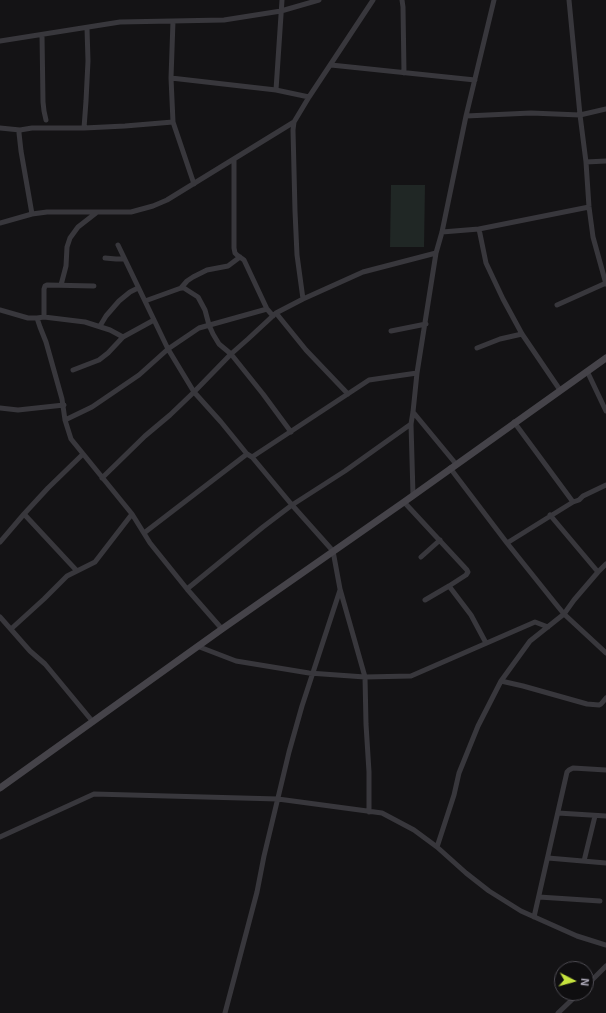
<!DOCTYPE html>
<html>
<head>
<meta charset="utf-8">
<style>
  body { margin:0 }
  #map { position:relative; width:606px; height:1013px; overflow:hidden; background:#141315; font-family:"Exo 2",sans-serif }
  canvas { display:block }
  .north { position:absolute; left:554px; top:961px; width:40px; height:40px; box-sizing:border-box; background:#0f0e10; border:1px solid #4d4b52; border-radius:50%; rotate:96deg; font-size:11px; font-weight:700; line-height:16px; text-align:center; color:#a9a6b4 }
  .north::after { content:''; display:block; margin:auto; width:14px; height:18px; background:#c6e33e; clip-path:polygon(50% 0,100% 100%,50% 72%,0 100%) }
</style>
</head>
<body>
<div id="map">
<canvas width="606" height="1013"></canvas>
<div class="north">N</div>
</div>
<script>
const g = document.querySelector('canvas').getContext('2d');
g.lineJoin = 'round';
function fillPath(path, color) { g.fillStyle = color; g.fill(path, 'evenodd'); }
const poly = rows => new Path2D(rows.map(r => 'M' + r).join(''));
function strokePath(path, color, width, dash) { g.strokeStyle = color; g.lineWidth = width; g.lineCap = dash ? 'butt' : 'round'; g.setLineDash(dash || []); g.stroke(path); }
const green = poly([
  [391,185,425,185,424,247,390,247]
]);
const street = poly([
  [402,0,403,7,404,73],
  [569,0,580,115,586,162,589,207,593,237,606,284],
  [173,21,171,78,173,122,194,184],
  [42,35,43,102,44,111,46,120],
  [0,41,120,22,224,20,281,11,319,0],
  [331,65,475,80],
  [171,78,276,90,309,97],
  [276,90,282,0],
  [466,116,531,113,580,115,606,109],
  [294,122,293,130,295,211,297,255,303,299],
  [0,128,20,130],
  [84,128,86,101,88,61,87,28],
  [234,160,234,248,235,253,237,255,244,260,267,309,273,316],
  [586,162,606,161],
  [32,214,21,151,19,133,20,130,32,128,84,128,125,126,173,122],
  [0,223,32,214,47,212,131,212,153,206,167,200,294,122,309,97,373,0],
  [479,229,486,263,503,299,522,334,560,390],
  [442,232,479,229,589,207],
  [118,245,168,349,194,392,221,422,247,454,252,457,292,505,333,551,340,589,365,677,366,724,369,772,369,812],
  [105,258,116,259,124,259],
  [61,285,66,266,67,247,70,238,78,227,96,213],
  [181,288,187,281,193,277,207,270,228,266,240,257],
  [145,301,181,288,184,288,187,290,198,297,205,310,209,325,213,334,219,344,231,354,263,394,291,432],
  [557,305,606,283],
  [0,310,28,318,37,318,40,327,46,342,62,399,65,420,71,439,132,514,150,543,187,589,222,629],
  [276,313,306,350,348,394],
  [44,317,44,289,45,286,47,285,94,286],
  [37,318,44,317,85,322,110,330,123,337,154,320],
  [100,326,106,316,119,301,130,292,138,288],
  [391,331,426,324],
  [477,348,500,339,522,334],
  [73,370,99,360,108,353,123,337],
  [587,371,606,411],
  [0,408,18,410,64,405],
  [413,412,456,464],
  [65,420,92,407,139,375,168,349,199,328,267,309],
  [514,422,573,502],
  [252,457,369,380,417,373],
  [450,468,507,543,555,603,564,614,606,653],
  [102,478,145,436,170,415,194,392,231,354,248,339,276,313,303,299,363,272,436,253],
  [413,495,411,424,413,412,417,373,436,253,442,232,466,116,494,0],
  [404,502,467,570,468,572,466,575,449,586,425,600],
  [24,514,77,571],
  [550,515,598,572],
  [144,533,247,454],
  [0,542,24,514,48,488,83,454],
  [507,543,573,502,579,500,583,496,606,485],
  [421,557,440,540],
  [449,586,471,615,486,643],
  [187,589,263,527,292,505,345,471,411,424],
  [0,617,30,651,45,664,93,722],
  [11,629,44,599,67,576,95,562,132,514],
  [197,646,236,661,309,673,365,677,411,676,535,622,548,627],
  [501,681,523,686,587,704,599,705,601,704,606,698],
  [558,813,606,816],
  [0,837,94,794,278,799,382,813,414,830,437,847,466,873,489,891,521,911,577,936,606,945],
  [437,847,454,795,459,773,478,726,501,681,530,641,564,614,574,600,598,572,606,564],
  [548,858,606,863],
  [584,861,595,816],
  [539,897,600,901],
  [534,917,567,772,569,770,573,768,606,770],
  [586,986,606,966],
  [225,1013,257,892,264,856,289,752,302,706,340,590],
  [558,1013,579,993]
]);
const secondary = poly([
  [0,788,222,629,404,502,606,358]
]);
fillPath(green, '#202725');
strokePath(street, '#38373c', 5);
strokePath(secondary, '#454349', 7);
</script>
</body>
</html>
